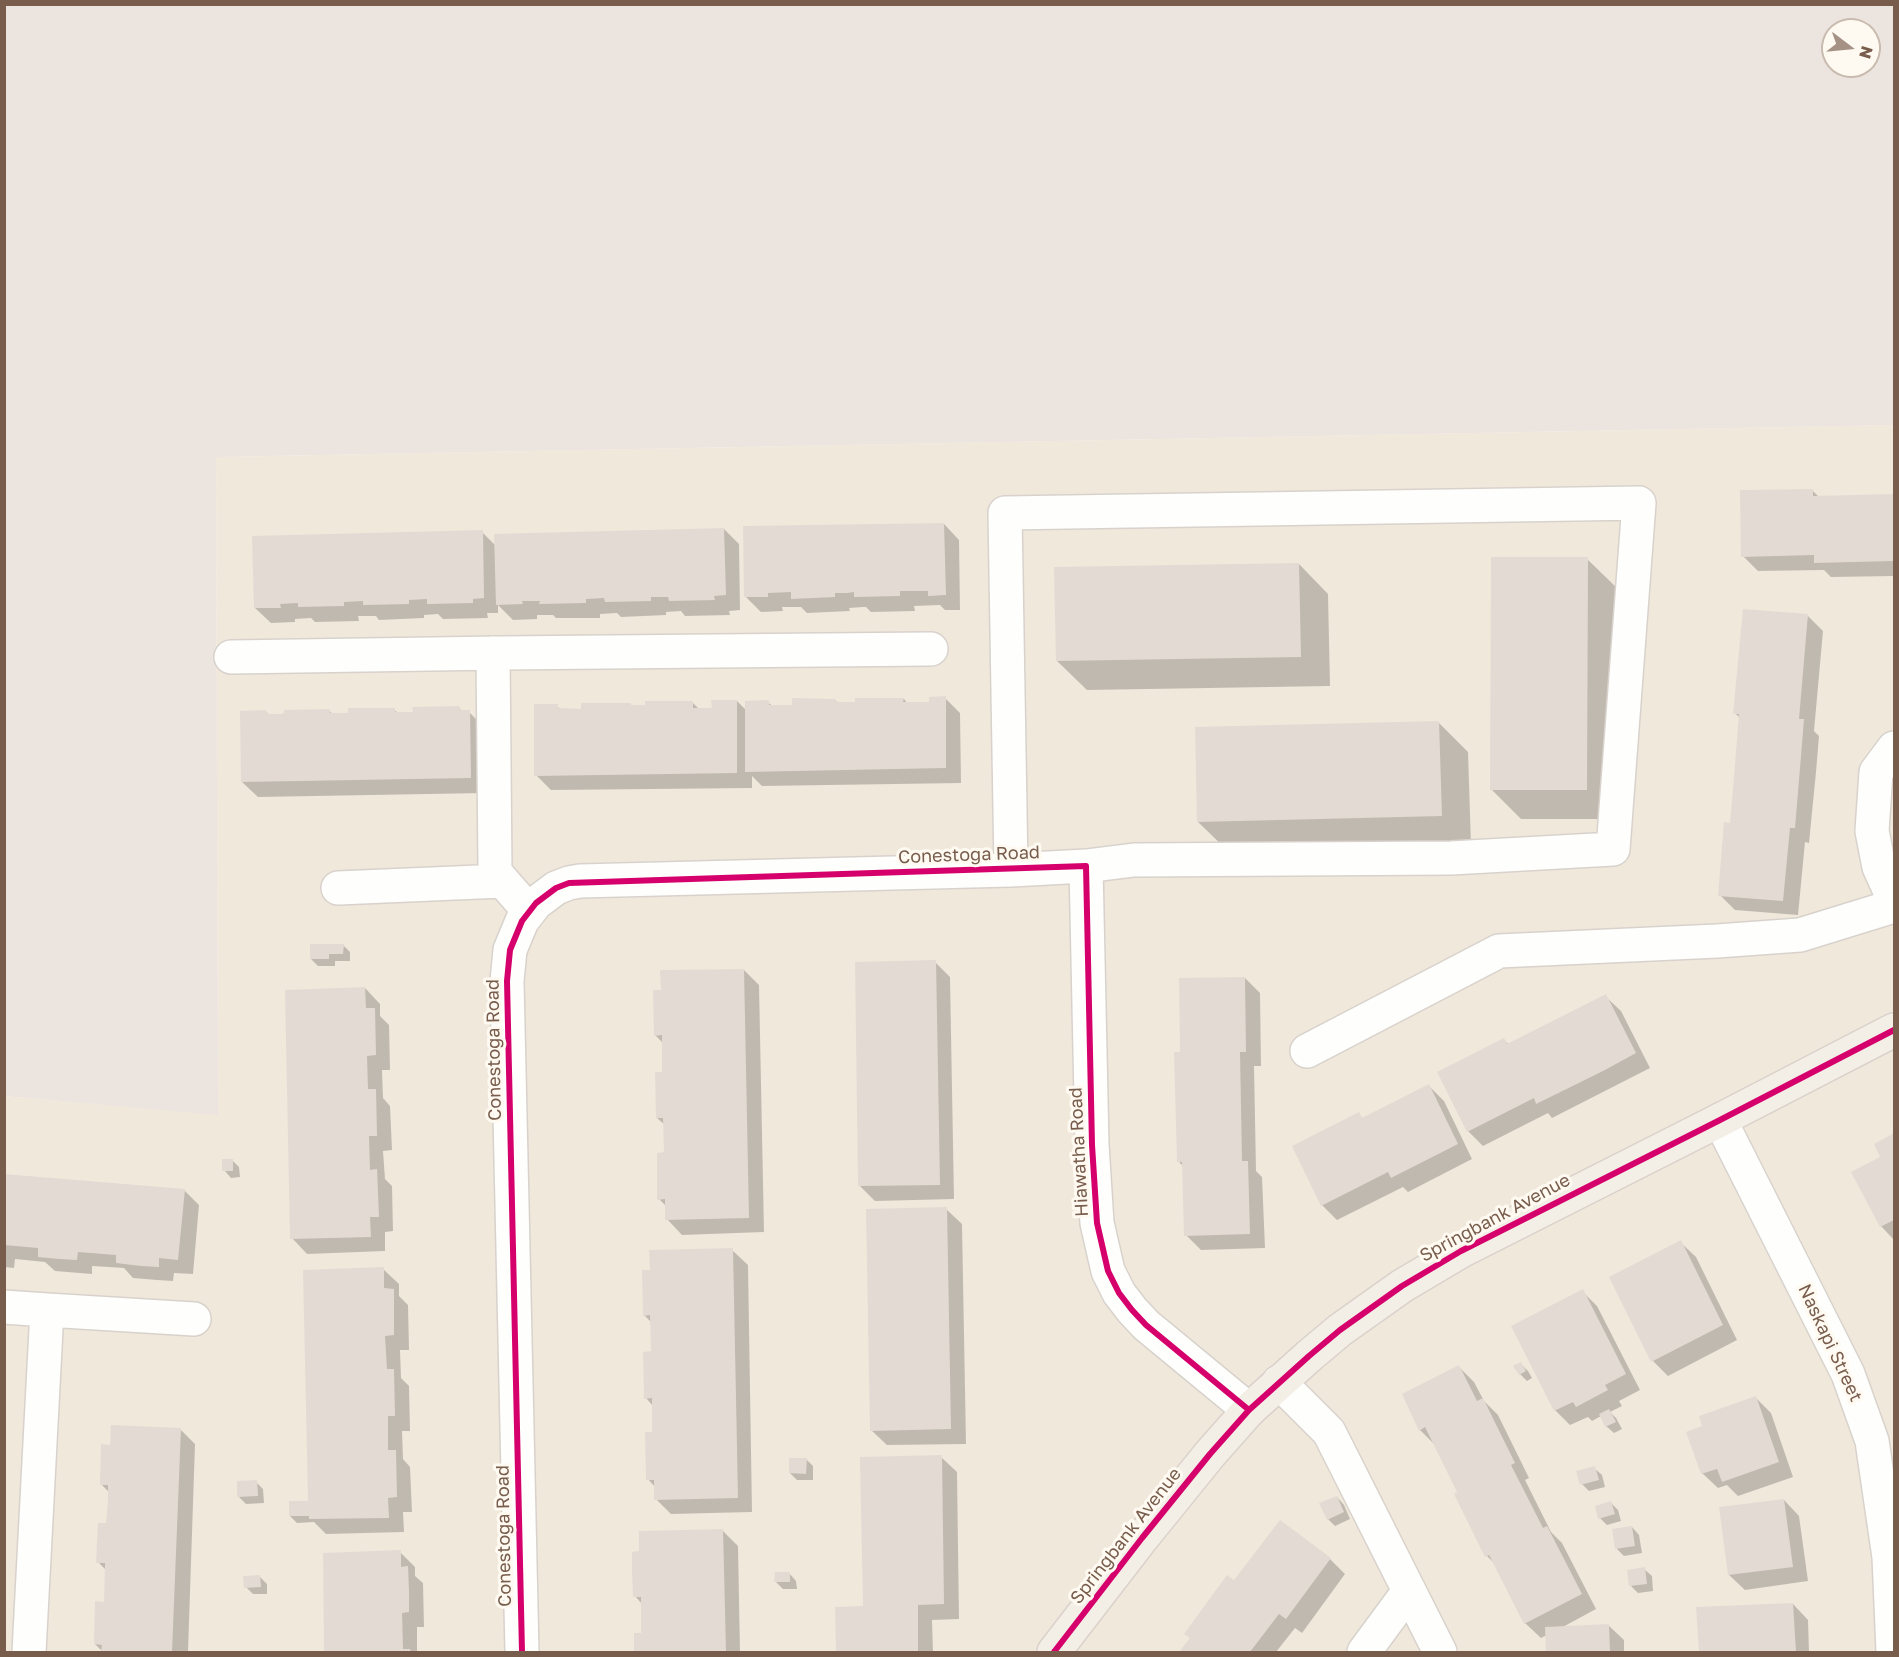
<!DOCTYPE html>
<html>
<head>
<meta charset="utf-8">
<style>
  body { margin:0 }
  #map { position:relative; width:1899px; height:1657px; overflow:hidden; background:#f9f5ee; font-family:"Golos Text",sans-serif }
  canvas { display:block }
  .frame { position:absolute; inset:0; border:6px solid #785d4d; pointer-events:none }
  .north { position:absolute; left:1821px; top:18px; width:60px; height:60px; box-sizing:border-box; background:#fffaf1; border:2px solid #c9bbaf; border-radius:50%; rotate:106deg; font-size:16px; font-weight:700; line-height:24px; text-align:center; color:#785d4d }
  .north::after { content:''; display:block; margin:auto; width:21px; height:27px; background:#a59285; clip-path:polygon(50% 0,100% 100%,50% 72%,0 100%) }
</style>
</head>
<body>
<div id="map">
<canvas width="1899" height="1657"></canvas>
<div class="frame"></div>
<div class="north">N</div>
</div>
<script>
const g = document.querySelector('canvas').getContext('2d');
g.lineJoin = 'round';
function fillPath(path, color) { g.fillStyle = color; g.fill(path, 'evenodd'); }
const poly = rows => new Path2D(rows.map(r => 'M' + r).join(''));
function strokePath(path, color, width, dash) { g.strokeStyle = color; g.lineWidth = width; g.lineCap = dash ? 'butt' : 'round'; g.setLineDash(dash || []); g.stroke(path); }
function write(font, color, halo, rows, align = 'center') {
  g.font = font + ' "Golos Text",sans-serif'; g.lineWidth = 6; g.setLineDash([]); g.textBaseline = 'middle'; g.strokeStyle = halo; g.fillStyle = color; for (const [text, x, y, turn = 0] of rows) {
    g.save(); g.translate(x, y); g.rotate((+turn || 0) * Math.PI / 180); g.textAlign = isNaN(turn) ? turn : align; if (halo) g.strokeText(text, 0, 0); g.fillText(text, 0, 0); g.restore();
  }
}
const residential = poly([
  [1894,425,1894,1652,5,1652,4,1096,218,1114,216,457]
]);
const industrial = poly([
  [4,5,1894,5,1894,425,216,457,218,1115,5,1096],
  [1833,30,1869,30,1869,66,1833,66]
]);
const shadow = poly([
  [1812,490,1819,497,1894,495,1894,576,1831,577,1824,570,1758,571,1743,556],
  [944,524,959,540,960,610,945,610,940,605,914,606,915,611,871,612,866,607,863,607,849,608,850,611,807,613,801,607,782,607,783,611,761,612,746,597],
  [724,529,739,544,740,610,729,611,730,615,685,616,681,611,666,612,666,615,621,617,617,613,600,614,600,618,556,618,553,615,537,615,537,619,513,620,498,605,498,613,487,613,488,618,443,619,438,614,424,615,424,618,379,620,376,616,358,616,359,621,315,622,311,618,295,619,295,622,271,623,255,608,482,532,496,546],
  [1587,559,1617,588,1616,819,1521,819,1492,790],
  [1299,564,1328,594,1330,686,1087,690,1057,661],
  [1808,616,1823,631,1814,731,1819,736,1816,772,1809,843,1805,842,1798,915,1735,910,1720,895,1731,825,1740,718,1735,713],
  [945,698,960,713,961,783,762,786,752,776,752,788,551,790,536,775,557,706,561,710,582,710,630,704,632,707,693,703,699,709,713,710,737,701,746,710,768,702,772,706,793,706,835,700,838,703,856,704,856,699,904,699,908,704,931,703],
  [458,707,463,712,469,712,484,727,485,793,258,797,242,782,266,712,269,715,329,710,333,715,394,710,398,713,414,713],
  [1438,722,1468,752,1471,845,1228,851,1198,822],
  [343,945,350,952,350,961,335,961,335,966,318,966,311,959],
  [935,962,950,977,954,1199,875,1201,860,1186],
  [744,970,759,985,764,1232,682,1235,667,1219,667,1207,659,1199,665,1153,665,1125,657,1118,664,1073,663,1043,655,1035,662,992],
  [1245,978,1260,993,1261,1066,1254,1066,1256,1171,1262,1177,1265,1248,1201,1250,1186,1235,1184,1167,1179,1162,1181,1054],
  [365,988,380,1004,380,1016,389,1025,390,1070,382,1070,383,1098,390,1106,392,1150,383,1151,385,1179,392,1186,393,1231,385,1232,385,1251,307,1254,292,1238],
  [1605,996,1621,1011,1650,1068,1552,1118,1548,1113,1483,1146,1468,1131,1504,1040,1509,1045],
  [1429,1086,1444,1101,1472,1159,1408,1192,1403,1187,1337,1220,1322,1205,1358,1114,1363,1119],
  [1894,1135,1894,1240,1881,1226,1882,1157,1876,1144],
  [232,1160,239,1167,240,1177,231,1178,224,1170],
  [4,1175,184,1190,199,1205,193,1274,174,1273,173,1281,157,1280,133,1278,124,1268,92,1266,92,1274,55,1271,45,1262,15,1259,14,1268,4,1267],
  [946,1209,962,1224,966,1444,887,1445,871,1430],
  [1680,1242,1696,1257,1737,1340,1668,1376,1653,1361],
  [732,1250,748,1265,752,1512,671,1514,656,1499,655,1487,648,1479,654,1433,653,1406,646,1398,652,1353,652,1323,644,1315],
  [383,1269,399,1284,399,1296,408,1305,409,1350,400,1350,401,1378,409,1386,410,1431,402,1431,403,1459,410,1467,412,1512,403,1512,404,1532,326,1534,314,1522,297,1523,290,1516,310,1505],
  [1582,1291,1597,1306,1640,1390,1619,1401,1622,1406,1610,1412,1616,1418,1622,1429,1614,1433,1606,1426,1601,1416,1592,1421,1588,1417,1570,1425,1555,1410],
  [1521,1364,1528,1371,1532,1378,1527,1381,1520,1374],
  [1459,1367,1474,1382,1484,1401,1498,1415,1529,1478,1525,1480,1551,1532,1562,1543,1596,1609,1561,1628,1608,1625,1624,1640,1624,1652,1548,1652,1547,1635,1541,1638,1525,1623,1497,1566,1487,1556,1456,1495,1460,1493,1436,1446,1420,1430],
  [1756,1398,1771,1413,1793,1477,1738,1496,1727,1485,1718,1488,1702,1473,1704,1427],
  [180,1429,195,1444,188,1652,103,1652,95,1644,105,1603,106,1570,98,1562,108,1524,110,1493,101,1484,111,1446],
  [941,1457,957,1472,959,1619,932,1620,933,1652,837,1652,837,1608,864,1607],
  [806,1459,813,1466,813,1480,797,1480,790,1473],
  [1594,1468,1602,1475,1605,1487,1589,1491,1582,1484],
  [256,1482,263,1489,264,1503,246,1504,239,1497],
  [1337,1497,1344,1505,1350,1519,1335,1526,1328,1519],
  [1784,1500,1799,1516,1808,1581,1745,1590,1729,1575],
  [1611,1503,1618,1510,1621,1521,1607,1525,1600,1518],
  [1280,1522,1330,1559,1345,1574,1302,1633,1295,1628,1276,1652,1181,1652],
  [1632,1527,1639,1535,1642,1553,1624,1556,1617,1549],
  [723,1531,738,1546,740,1652,636,1652,635,1635,643,1635,642,1604,635,1596],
  [400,1552,415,1567,415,1576,423,1583,424,1627,417,1627,417,1652,326,1652,325,1554],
  [1644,1569,1652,1576,1653,1591,1638,1593,1631,1586],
  [789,1573,796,1581,797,1589,783,1589,776,1582],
  [260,1577,267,1584,267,1594,253,1594,246,1587],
  [1793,1604,1808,1620,1809,1652,1700,1652,1698,1609]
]);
const building = poly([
  [1813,489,1813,496,1894,494,1894,561,1814,563,1814,555,1741,557,1740,490],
  [944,523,946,595,928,596,928,591,900,591,900,596,854,597,854,592,847,593,835,593,835,597,791,599,791,592,768,593,768,597,744,597,743,526],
  [724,528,726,595,714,596,715,600,669,601,668,597,651,597,651,601,605,602,604,598,586,599,586,603,539,604,540,601,522,601,523,604,496,605,494,534],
  [483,530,484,598,473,599,473,603,427,604,427,599,409,600,409,604,363,605,363,601,344,602,344,606,298,607,298,603,280,604,281,608,254,608,252,536],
  [1491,557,1588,557,1587,790,1490,790],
  [1299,563,1301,657,1056,661,1054,567],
  [1743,609,1808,614,1799,719,1804,719,1801,756,1795,828,1790,828,1783,901,1718,896,1724,822,1730,823,1733,789,1739,714,1733,714],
  [946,696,946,768,745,772,745,701,769,700,769,705,792,705,792,698,835,699,836,702,855,702,855,698,904,698,903,702,929,702,929,697],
  [711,700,737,700,737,773,534,776,534,704,558,704,558,708,581,709,581,703,631,703,630,705,645,705,645,701,693,701,693,708,712,708],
  [459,706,460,710,470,710,471,778,241,782,240,711,266,710,267,714,284,714,284,710,330,709,330,713,348,713,348,708,395,708,395,712,413,712,412,707],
  [1439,721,1442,816,1197,822,1195,727],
  [310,944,344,944,343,954,329,954,329,959,310,959],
  [936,960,940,1185,858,1186,855,962],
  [744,969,749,1218,665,1220,665,1199,657,1200,657,1153,664,1152,663,1118,656,1118,655,1072,662,1072,662,1035,654,1036,653,990,661,990,660,970],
  [1245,977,1246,1052,1240,1052,1242,1161,1248,1161,1250,1234,1184,1236,1182,1162,1177,1162,1174,1052,1180,1052,1179,978],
  [365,987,366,1008,375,1008,376,1055,367,1056,368,1089,376,1089,377,1136,369,1136,370,1170,377,1169,379,1217,370,1217,371,1237,290,1239,285,990],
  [1606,994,1636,1053,1603,1071,1536,1104,1534,1098,1467,1132,1437,1072,1504,1038,1507,1044],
  [1429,1084,1458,1144,1391,1178,1388,1172,1321,1206,1292,1146,1359,1112,1362,1118],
  [1894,1133,1894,1220,1880,1227,1851,1172,1880,1157,1874,1144],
  [222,1159,233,1159,233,1171,222,1171],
  [4,1174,185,1189,178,1260,159,1258,159,1267,141,1266,116,1263,116,1255,78,1252,77,1260,59,1259,38,1257,38,1248,4,1245],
  [947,1207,951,1429,870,1431,866,1209],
  [1681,1240,1723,1325,1651,1362,1609,1277],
  [733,1248,738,1498,654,1500,654,1480,646,1480,645,1432,652,1432,652,1398,644,1399,643,1352,651,1351,650,1315,643,1316,642,1270,650,1270,649,1250],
  [384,1267,384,1288,394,1289,394,1335,385,1336,387,1369,394,1369,395,1416,388,1416,388,1450,396,1450,397,1497,388,1498,389,1518,309,1519,309,1516,289,1516,289,1501,308,1501,303,1270],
  [1583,1289,1626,1374,1605,1385,1608,1390,1576,1407,1573,1402,1554,1411,1511,1326],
  [1521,1362,1526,1371,1519,1375,1513,1366],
  [1459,1365,1477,1401,1483,1398,1515,1463,1511,1465,1543,1528,1547,1526,1582,1594,1524,1624,1489,1555,1485,1557,1454,1494,1457,1492,1425,1427,1419,1431,1402,1394],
  [1756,1396,1779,1462,1722,1482,1717,1469,1701,1474,1686,1432,1702,1426,1699,1416],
  [1609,1409,1616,1422,1605,1427,1599,1414],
  [111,1425,181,1428,172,1652,101,1652,102,1645,94,1644,95,1601,104,1602,105,1563,96,1563,98,1523,106,1523,108,1501,108,1485,100,1485,101,1444,110,1445],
  [942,1455,944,1604,918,1605,918,1652,836,1652,835,1607,863,1606,860,1457],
  [789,1458,807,1458,806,1474,789,1473],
  [1595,1466,1599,1480,1580,1485,1576,1471],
  [257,1480,258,1496,237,1497,237,1481],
  [1337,1496,1344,1512,1327,1520,1319,1503],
  [1784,1499,1793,1567,1728,1575,1719,1507],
  [1611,1501,1615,1514,1598,1519,1595,1506],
  [1280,1520,1331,1558,1286,1619,1279,1614,1250,1652,1179,1652,1190,1638,1184,1634,1227,1575,1234,1580],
  [1632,1526,1635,1546,1615,1549,1612,1529],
  [723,1529,726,1652,634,1652,634,1633,641,1633,641,1597,633,1597,632,1573,632,1552,639,1551,639,1531],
  [401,1550,401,1567,408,1566,409,1592,409,1612,402,1613,403,1649,410,1649,411,1652,324,1652,323,1553],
  [1645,1567,1647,1584,1629,1586,1627,1570],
  [775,1572,790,1572,790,1582,774,1582],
  [260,1575,261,1587,244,1588,243,1576],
  [1793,1603,1796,1652,1699,1652,1696,1607],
  [1609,1624,1610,1652,1546,1652,1545,1627]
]);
const minor = poly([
  [493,653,495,872,529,911],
  [231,657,499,653,931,649],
  [1894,748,1876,772,1872,831,1879,867,1894,900],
  [1086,866,1092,1145,1097,1223,1108,1271,1119,1293,1132,1310,1146,1325,1249,1410],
  [338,888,502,881],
  [1307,1051,1499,951,1717,941,1800,935,1894,906],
  [1720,1120,1848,1374,1872,1441,1889,1557,1893,1652],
  [4,1307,47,1310,29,1652],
  [47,1310,194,1319],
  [1279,1382,1329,1432,1440,1652],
  [522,1652,507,981,510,950,522,921,536,903,556,888,569,883,580,881,1011,870,1086,866,1134,860,1451,858,1613,849,1639,503,1005,513,1011,870],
  [1364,1652,1409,1591]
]);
const major = poly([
  [1054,1652,1142,1538,1210,1454,1249,1410,1309,1356,1340,1330,1402,1286,1461,1251,1720,1120,1894,1030]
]);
const cycleway = poly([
  [522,1652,507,981,510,950,522,921,536,903,556,888,569,883,1086,866,1092,1145,1097,1223,1108,1271,1119,1293,1132,1310,1146,1325,1249,1410],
  [1054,1652,1142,1538,1210,1454,1249,1410,1309,1356,1340,1330,1402,1286,1461,1251,1720,1120,1894,1030]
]);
const streetNames = [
  ["Conestoga Road",969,855,-2],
  ["Conestoga Road",494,1050,-91],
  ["Hiawatha Road",1079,1152,-93],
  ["Springbank Avenue",1495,1218,-28],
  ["Naskapi Street",1830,1343,65],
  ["Conestoga Road",504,1536,-91],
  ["Springbank Avenue",1126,1536,-52]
];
fillPath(residential, '#f1e8dc');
fillPath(industrial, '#ece5df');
fillPath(shadow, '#0003');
fillPath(building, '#e3dbd3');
strokePath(minor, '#d8d2cc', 36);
strokePath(major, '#dad1cb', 36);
strokePath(minor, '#fefefc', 33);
strokePath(major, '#f3efe7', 33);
strokePath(cycleway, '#d6006c', 6);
write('18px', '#785d4d', '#fffaf1', streetNames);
</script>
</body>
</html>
